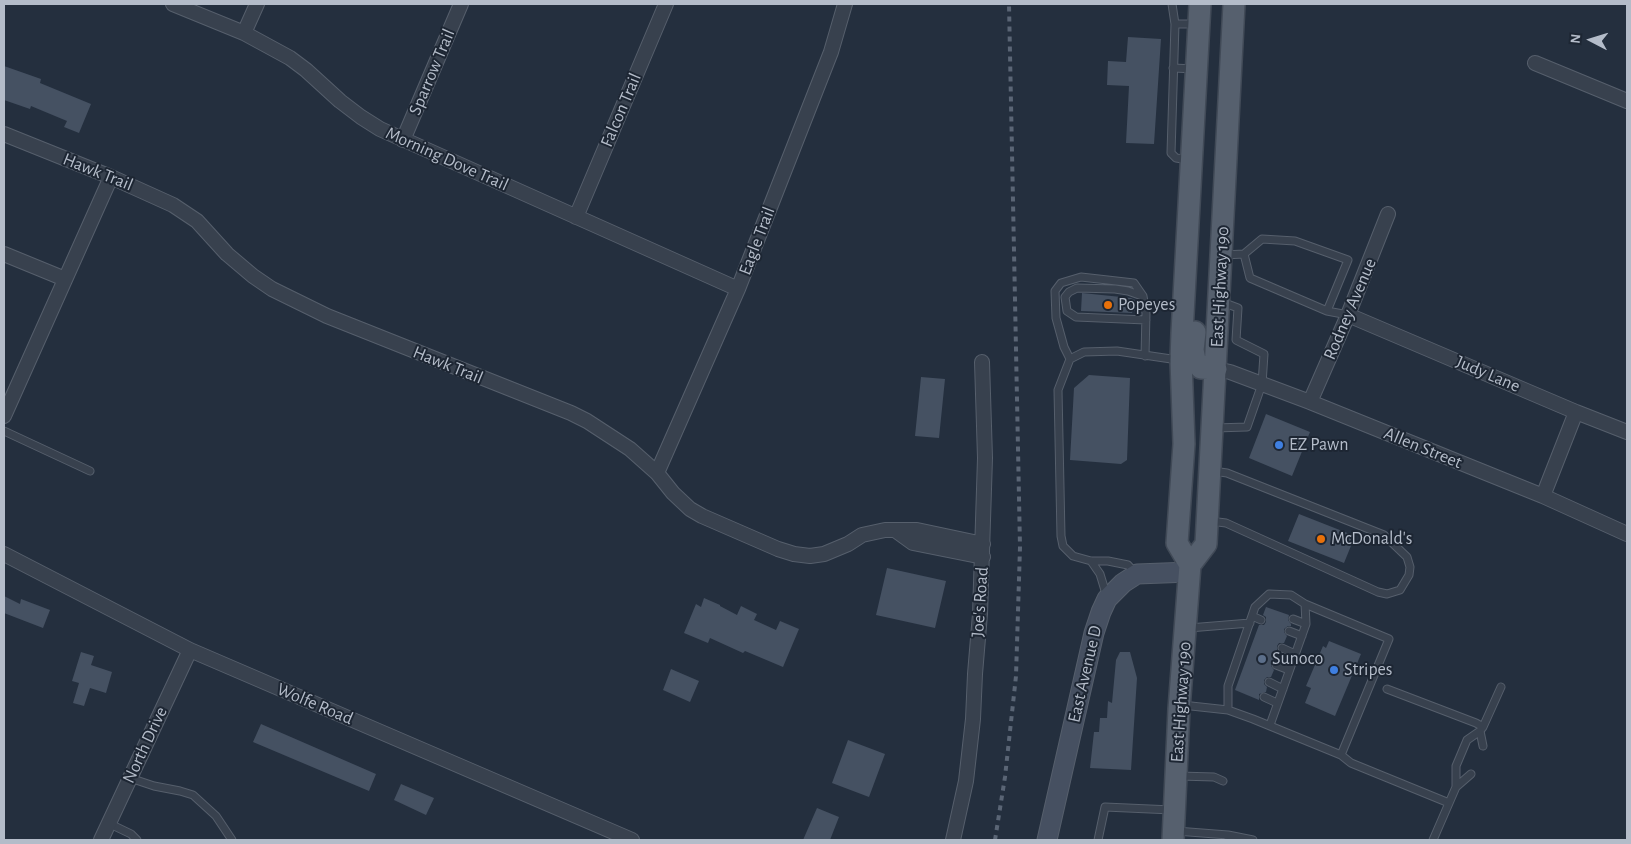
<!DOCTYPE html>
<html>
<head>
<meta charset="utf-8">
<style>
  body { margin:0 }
  #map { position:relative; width:1631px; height:844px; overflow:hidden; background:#242f3e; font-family:"Alegreya Sans",sans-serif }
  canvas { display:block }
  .frame { position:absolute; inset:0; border:5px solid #b4bcc9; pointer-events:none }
  .north { position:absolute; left:1566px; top:15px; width:50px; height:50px; -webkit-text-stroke:4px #1d2633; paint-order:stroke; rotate:275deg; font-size:14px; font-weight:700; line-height:20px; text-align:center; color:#b4bcc9 }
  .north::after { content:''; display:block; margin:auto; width:18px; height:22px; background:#b4bcc9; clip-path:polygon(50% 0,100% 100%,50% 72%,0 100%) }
</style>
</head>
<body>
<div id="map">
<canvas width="1631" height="844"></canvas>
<div class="frame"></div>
<div class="north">N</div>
</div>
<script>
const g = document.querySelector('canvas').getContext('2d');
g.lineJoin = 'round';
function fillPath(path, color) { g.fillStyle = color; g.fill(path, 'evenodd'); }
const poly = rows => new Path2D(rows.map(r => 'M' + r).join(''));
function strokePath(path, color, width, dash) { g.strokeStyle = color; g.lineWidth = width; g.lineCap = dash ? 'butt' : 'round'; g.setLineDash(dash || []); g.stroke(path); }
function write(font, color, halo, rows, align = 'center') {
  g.font = font + ' "Alegreya Sans",sans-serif'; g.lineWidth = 4; g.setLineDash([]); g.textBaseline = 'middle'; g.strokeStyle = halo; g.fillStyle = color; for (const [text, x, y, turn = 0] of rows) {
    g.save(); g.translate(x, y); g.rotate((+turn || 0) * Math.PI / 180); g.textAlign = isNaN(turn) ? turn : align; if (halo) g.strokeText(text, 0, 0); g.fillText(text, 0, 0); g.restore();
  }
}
const building = poly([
  [1128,37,1161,39,1154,144,1126,143,1129,86,1107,85,1108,61,1126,62],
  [4,66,41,79,40,83,91,104,79,133,64,127,67,121,31,106,30,109,4,100],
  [1082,293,1131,298,1135,300,1135,311,1133,310,1132,313,1081,311],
  [1089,375,1130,378,1127,460,1121,464,1070,460,1074,388],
  [921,377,945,379,939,438,915,436],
  [1266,414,1310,432,1292,476,1249,458],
  [1299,514,1355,536,1344,563,1288,541],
  [887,568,946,581,935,628,876,615],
  [4,596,20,604,21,599,50,610,43,628,4,613],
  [704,598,720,605,720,606,737,615,741,606,757,614,754,620,776,630,780,621,799,629,783,667,745,651,743,653,710,638,708,643,684,633,696,604,701,607],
  [1266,607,1289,615,1288,620,1291,624,1291,626,1288,626,1284,629,1284,632,1287,636,1284,643,1279,643,1277,646,1277,651,1280,653,1278,660,1275,660,1271,663,1271,666,1274,670,1271,677,1267,677,1264,680,1264,684,1267,687,1266,692,1259,694,1259,700,1235,690,1259,625,1264,625,1266,622,1266,617,1263,615],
  [1329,641,1361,654,1335,716,1305,703,1311,688,1306,686,1323,646,1326,648],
  [81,652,94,656,91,665,112,672,106,693,90,688,84,706,73,703,79,683,72,681],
  [1120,652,1130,652,1137,678,1131,770,1090,768,1094,732,1099,732,1100,718,1107,718,1108,701,1112,703,1116,660],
  [671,669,699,681,690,702,663,690],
  [261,724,376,774,369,791,253,742],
  [848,740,885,754,869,797,832,783],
  [401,784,434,798,426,815,394,800],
  [817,808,839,817,830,840,803,840]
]);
const lane = poly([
  [1172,4,1175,24,1171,153,1176,158,1189,160],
  [1175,24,1197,24],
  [1173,68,1195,69],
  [1244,254,1250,278,1327,311],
  [1224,255,1244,254,1262,239,1295,241,1348,260,1327,311,1348,315],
  [1142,296,1128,291,1115,289,1077,288,1069,292,1065,297,1067,311,1076,317,1146,320],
  [1070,359,1064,347,1056,318,1055,291,1061,283,1081,277,1134,283,1143,296,1146,313,1145,356],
  [1215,428,1247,427,1262,384,1264,354,1236,340,1238,308,1222,302],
  [4,431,90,471],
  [1210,521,1226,523,1378,592,1387,594,1400,590,1409,575,1410,567,1407,557,1384,535,1227,473,1213,471],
  [1091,561,1100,574,1107,597],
  [1136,574,1128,565,1108,561,1091,561,1073,556,1063,546,1061,536,1058,390,1070,359,1084,352,1117,351,1178,360],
  [1305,604,1389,639,1341,755],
  [1252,616,1261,620],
  [1293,619,1306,624],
  [1189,628,1250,623],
  [1289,631,1302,636],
  [1282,648,1295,654],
  [1276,665,1289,670],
  [1269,682,1283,689],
  [1387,689,1476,723,1483,727,1480,731],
  [1264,697,1277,703],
  [1182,705,1228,710,1253,719,1341,755,1351,763,1449,803],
  [1228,710,1228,686,1255,607,1269,594,1291,595,1305,604,1306,624,1270,725],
  [1483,727,1501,687],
  [1471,774,1456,787,1456,766,1467,740,1480,731,1483,746],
  [1179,776,1214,777,1223,781],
  [130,778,154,786,180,791,193,795,216,816,232,840],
  [108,823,131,834,137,840],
  [1176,831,1228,835,1228,840],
  [1228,835,1253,840],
  [1098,840,1105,807,1172,810],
  [1433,840,1456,787]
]);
const street = poly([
  [173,4,244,33,290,58,306,70,340,101,361,117,380,129,738,289],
  [244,33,257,4],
  [1535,63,1627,101],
  [4,134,111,177,173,205,197,221,227,254,253,276,272,289,327,316,571,413,587,421,630,449,657,473,673,493,690,509,702,516,778,549,794,554,810,556,824,554,848,544,862,535,885,530,917,530,983,544],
  [403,140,461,4],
  [576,217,666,4],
  [4,254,65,279],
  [1348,315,1576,412,1627,432],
  [1216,369,1230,372,1310,402,1543,496,1627,534],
  [1310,402,1348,315,1388,214],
  [4,416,111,177],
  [657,473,738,289,831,52,845,4],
  [1543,496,1576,412],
  [895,530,913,543,983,557],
  [4,554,190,650,632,840],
  [101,840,190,650],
  [953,840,966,781,973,719,975,674,980,614,985,458,982,362]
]);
const secondary = poly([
  [1047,840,1094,633,1101,612,1107,599,1123,583,1137,574,1190,572]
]);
const primary = poly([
  [1195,332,1193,350,1195,360,1201,368,1216,369],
  [1190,565,1177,543,1184,444,1181,360,1182,333,1200,4],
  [1173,840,1179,709,1190,565,1206,544,1234,4]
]);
const rail = poly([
  [995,840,1005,777,1016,676,1020,547,1009,4]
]);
const markers = [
  [1108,305,5,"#e8710a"],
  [1279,445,5,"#3f7fe0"],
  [1321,539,5,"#e8710a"],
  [1262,659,5,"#5c6f8a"],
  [1334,670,5,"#3f7fe0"]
];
const streetNames = [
  ["Sparrow Trail",432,72,-67],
  ["Falcon Trail",621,110,-67],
  ["Morning Dove Trail",447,159,24],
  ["Hawk Trail",98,172,22],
  ["Eagle Trail",757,241,-69],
  ["East Highway 190",1220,287,-87],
  ["Rodney Avenue",1350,309,-67],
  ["Hawk Trail",448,365,22],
  ["Judy Lane",1488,374,23],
  ["Allen Street",1423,448,22],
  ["Joe's Road",980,602,-86],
  ["East Avenue D",1085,674,-77],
  ["East Highway 190",1181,702,-86],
  ["Wolfe Road",315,704,23],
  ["North Drive",145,745,-65]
];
const poiNames = [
  ["Popeyes",1118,305],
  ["EZ Pawn",1289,445],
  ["McDonald's",1331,539],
  ["Sunoco",1272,659],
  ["Stripes",1344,670]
];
fillPath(building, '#455162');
strokePath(lane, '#565f6c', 9);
strokePath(street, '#565f6c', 16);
strokePath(secondary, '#565f6c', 21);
strokePath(primary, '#414a57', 24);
strokePath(lane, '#38414e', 7);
strokePath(street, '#38414e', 14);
strokePath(secondary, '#465061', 19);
strokePath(primary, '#56606e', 21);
strokePath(rail, '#5a6575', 4, [5, 5]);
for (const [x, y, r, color] of markers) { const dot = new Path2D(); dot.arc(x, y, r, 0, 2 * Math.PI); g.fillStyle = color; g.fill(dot); strokePath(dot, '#1d2633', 2); }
write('18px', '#b4bcc9', '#1d2633', streetNames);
write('18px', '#b4bcc9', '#1d2633', poiNames, 'left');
</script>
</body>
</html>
